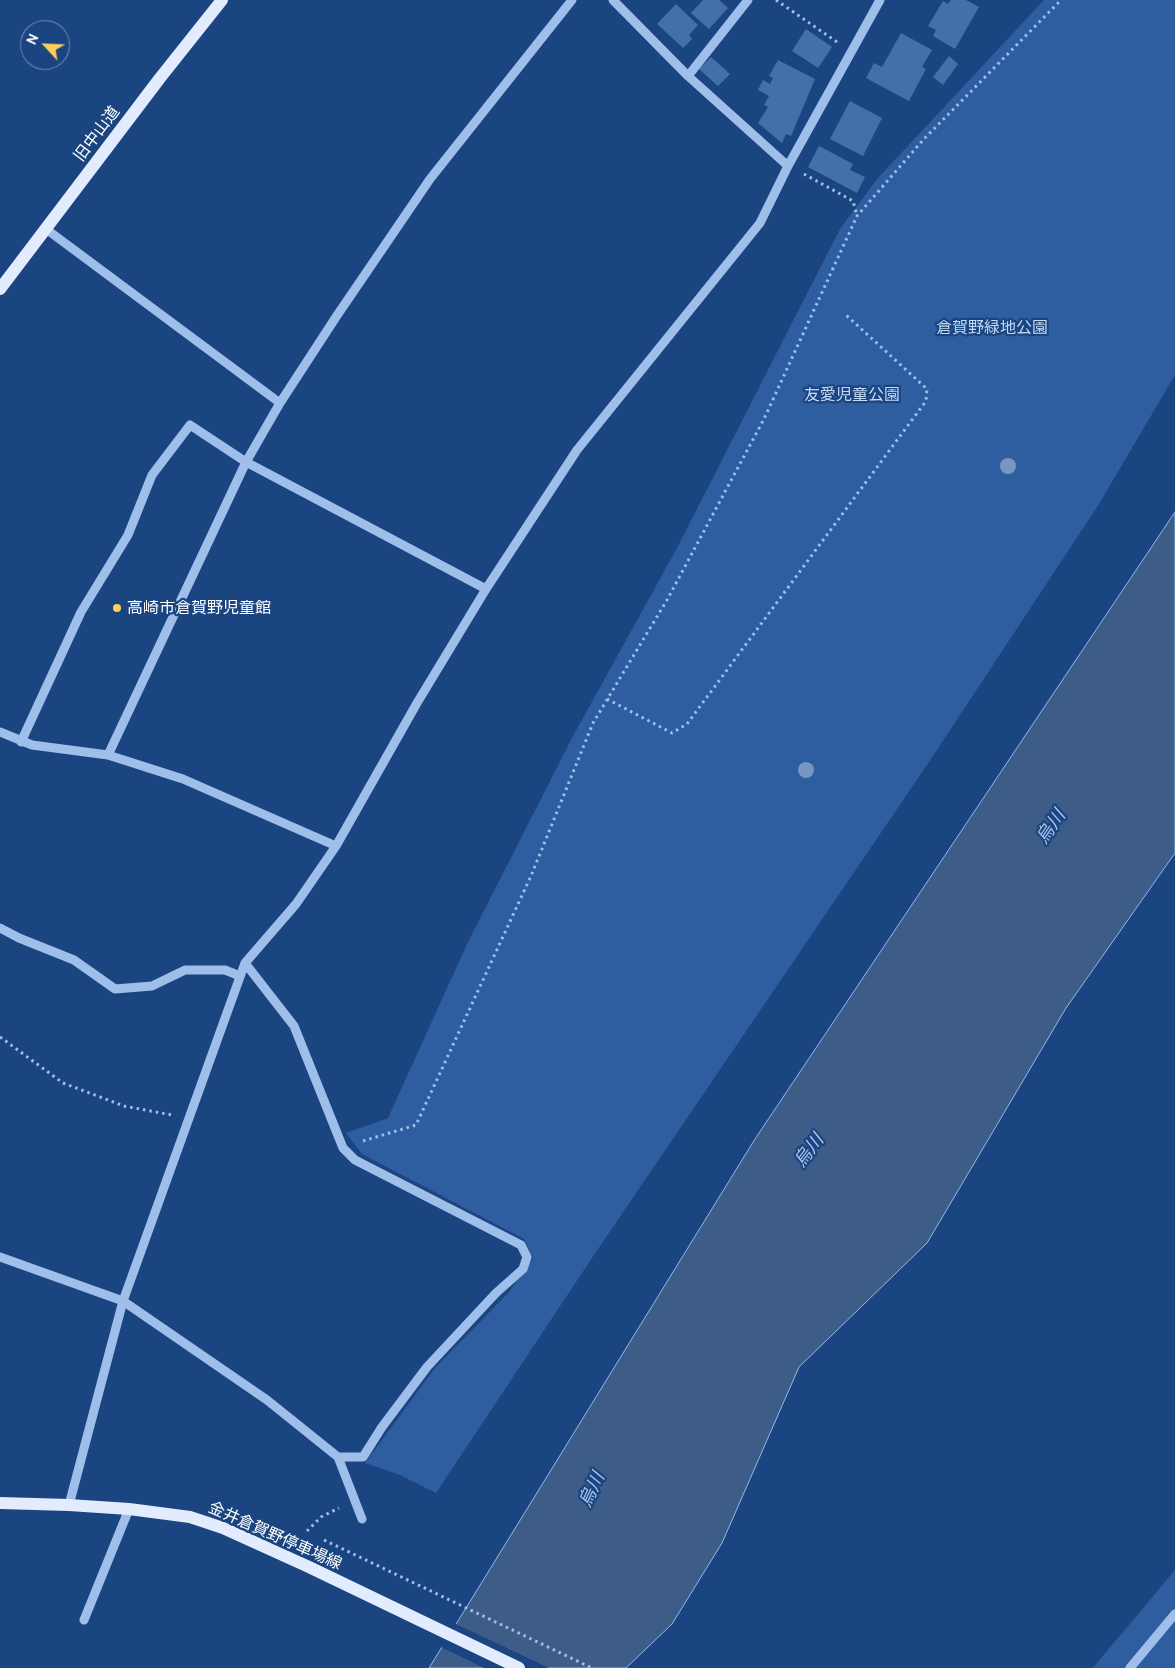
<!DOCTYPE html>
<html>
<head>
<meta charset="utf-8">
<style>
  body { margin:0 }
  #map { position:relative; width:1175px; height:1668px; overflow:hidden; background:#1b4580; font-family:Cabin,sans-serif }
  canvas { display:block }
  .north { position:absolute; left:20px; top:20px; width:50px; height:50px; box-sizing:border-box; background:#1b4580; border:1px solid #768fb3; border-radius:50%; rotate:295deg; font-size:14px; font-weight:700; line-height:20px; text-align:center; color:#fff }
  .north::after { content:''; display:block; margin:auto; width:18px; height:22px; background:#fbd05b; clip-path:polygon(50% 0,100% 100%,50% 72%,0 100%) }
</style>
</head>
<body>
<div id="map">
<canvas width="1175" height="1668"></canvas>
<div class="north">N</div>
</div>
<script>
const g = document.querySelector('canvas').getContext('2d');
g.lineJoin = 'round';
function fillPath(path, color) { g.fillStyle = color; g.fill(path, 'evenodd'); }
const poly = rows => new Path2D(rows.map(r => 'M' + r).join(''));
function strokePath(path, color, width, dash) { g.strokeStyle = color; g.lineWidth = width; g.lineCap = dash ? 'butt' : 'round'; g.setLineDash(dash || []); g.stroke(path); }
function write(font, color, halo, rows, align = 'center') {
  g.font = font + ' Cabin,"Noto Sans JP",sans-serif'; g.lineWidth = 4.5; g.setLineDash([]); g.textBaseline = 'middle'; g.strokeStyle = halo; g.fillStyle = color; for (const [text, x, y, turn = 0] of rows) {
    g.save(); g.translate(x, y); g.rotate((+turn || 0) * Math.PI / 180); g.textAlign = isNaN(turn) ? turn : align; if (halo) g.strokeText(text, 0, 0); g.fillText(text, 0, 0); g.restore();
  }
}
const green = poly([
  [1044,0,1175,0,1175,375,1099,504,931,759,594,1255,436,1493,400,1475,365,1463,435,1368,510,1291,533,1258,524,1239,362,1154,346,1133,388,1118,468,942,573,736,677,548,840,229,878,178],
  [1175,1570,1175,1668,1093,1668,1101,1658]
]);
const water = poly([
  [1175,512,1175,853,1066,1008,927,1243,799,1367,722,1543,672,1624,626,1668,429,1668,755,1139,1175,512]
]);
const pier = poly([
  [454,1623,549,1668,484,1668,439,1646]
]);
const building = poly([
  [703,0,719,0,728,8,709,29,691,13],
  [951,0,966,0,979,7,955,49,933,36,936,30,928,26,943,1,948,4],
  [676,4,698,25,689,35,692,39,683,48,657,24],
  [806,29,832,47,818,68,792,51],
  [901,33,932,50,922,67,926,69,909,101,866,78,874,63,882,67],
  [949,56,958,64,943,85,933,77],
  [711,57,730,74,718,86,699,69],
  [778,60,815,79,791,136,786,134,782,143,758,123,768,107,764,105,769,96,758,90,763,80,770,84,773,78,769,76],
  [850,101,882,118,863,156,830,139],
  [819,146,853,164,850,170,865,177,857,193,808,167]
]);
const path = poly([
  [776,0,837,42],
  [804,174,853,201,857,216],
  [607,699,672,733,687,724,926,401,927,389,846,315],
  [0,1037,63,1083,124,1106,172,1115],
  [363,1141,416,1125,531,876,593,723,667,600,764,419,857,216,923,140,1061,0],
  [307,1531,321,1517,339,1508],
  [324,1540,592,1668]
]);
const minor = poly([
  [613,0,688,76,788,166],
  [688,76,748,0],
  [46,229,280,403],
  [0,732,32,745,108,755,183,779,336,846],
  [21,742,81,612,128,535,152,475,190,425,246,462,486,589],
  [108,755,246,462,280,403,336,317,430,179,572,0],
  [0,928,19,938,74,960,115,989,152,986,185,970,225,970,240,976],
  [0,1257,123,1301,267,1400,338,1457,363,1457,382,1427,427,1367,496,1293,523,1269,527,1257,521,1245,355,1160,343,1148,294,1026,245,963],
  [338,1457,362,1519],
  [69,1505,123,1301,245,963,296,904,336,846,417,703,486,589,577,450,760,223,788,166,880,0],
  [84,1620,129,1509],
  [1130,1668,1175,1614]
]);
const major = poly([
  [0,289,160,78,222,0],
  [0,1503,69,1505,129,1509,190,1517,223,1528,309,1567,519,1668]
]);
const trees = [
  [1008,466],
  [806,770]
];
const markers = [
  [117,608,5,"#fbd05b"]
];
const streetNames = [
  ["旧中山道",97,134,-53],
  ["金井倉賀野停車場線",275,1536,24]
];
const parkNames = [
  ["倉賀野緑地公園",992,328],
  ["友愛児童公園",852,395]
];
const poiNames = [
  ["高崎市倉賀野児童館",127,608]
];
const waterNames = [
  ["烏川",1051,827,-56],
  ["烏川",809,1151,-53],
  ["烏川",592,1490,-65]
];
fillPath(green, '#2e5e9f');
fillPath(water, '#3d5c87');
strokePath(water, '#91baec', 1);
fillPath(pier, '#1b4580');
fillPath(building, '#4470aa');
strokePath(path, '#9fbfea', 3, [2.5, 4]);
strokePath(minor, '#9fbfea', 9);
strokePath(major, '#e2ecfe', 12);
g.fillStyle = '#7797c1';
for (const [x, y] of trees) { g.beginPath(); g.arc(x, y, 8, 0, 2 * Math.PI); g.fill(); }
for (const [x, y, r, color] of markers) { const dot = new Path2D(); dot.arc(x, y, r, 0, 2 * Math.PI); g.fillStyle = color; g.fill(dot); strokePath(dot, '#1b4580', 2); }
write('16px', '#fff', '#1b4580', streetNames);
write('16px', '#c3daf7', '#1b4580', parkNames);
write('16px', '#fff', '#1b4580', poiNames, 'left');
write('italic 18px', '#aac9f1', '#1b4580', waterNames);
</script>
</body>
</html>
